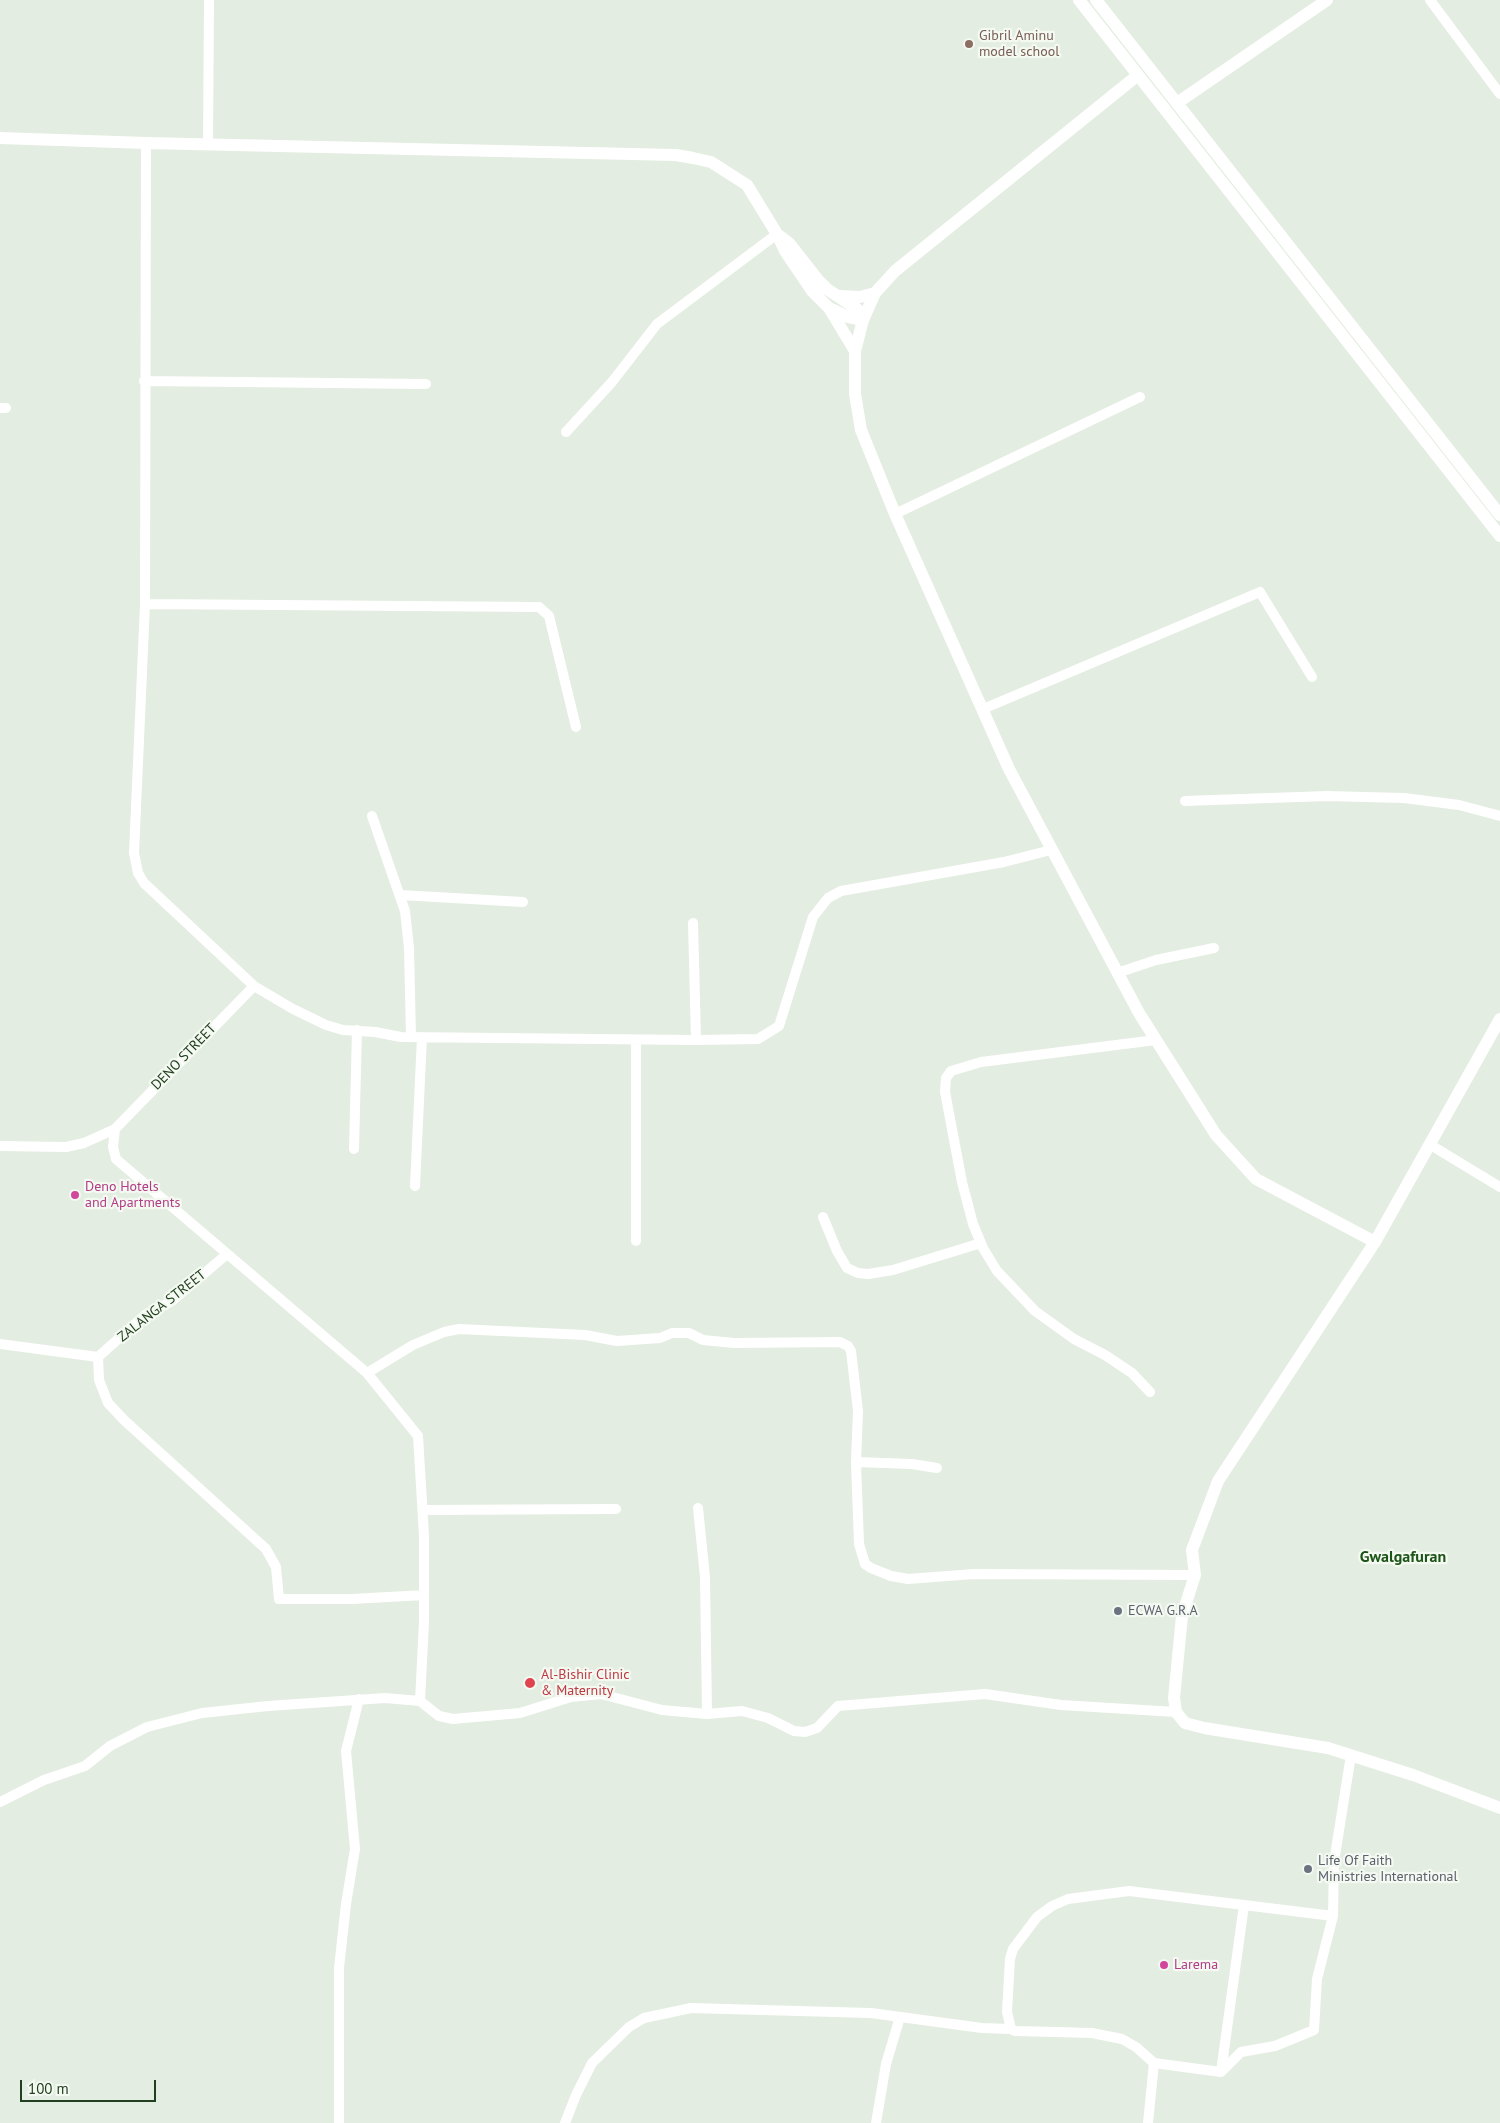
<!DOCTYPE html>
<html>
<head>
<meta charset="utf-8">
<style>
  body { margin:0 }
  #map { position:relative; width:1500px; height:2123px; overflow:hidden; background:#e4ede1; font-family:"PT Sans",sans-serif }
  canvas { display:block }
  .scale { position:absolute; left:20px; top:2080px; width:136px; height:22px; box-sizing:border-box; border:2px solid #22401f; border-top:0; padding-left:6px; font-size:15px; line-height:18px; white-space:nowrap; color:#22401f; -webkit-text-stroke:4px #f4f9f2; paint-order:stroke }
</style>
</head>
<body>
<div id="map">
<canvas width="1500" height="2123"></canvas>
<div class="scale">100 m</div>
</div>
<script>
const g = document.querySelector('canvas').getContext('2d');
g.lineJoin = 'round';
const poly = rows => new Path2D(rows.map(r => 'M' + r).join(''));
function strokePath(path, color, width, dash) { g.strokeStyle = color; g.lineWidth = width; g.lineCap = dash ? 'butt' : 'round'; g.setLineDash(dash || []); g.stroke(path); }
function write(font, color, halo, rows, align = 'center') {
  g.font = font + ' "PT Sans",sans-serif'; g.lineWidth = 4.5; g.setLineDash([]); g.textBaseline = 'middle'; g.strokeStyle = halo; g.fillStyle = color; for (const [text, x, y, turn = 0] of rows) {
    g.save(); g.translate(x, y); g.rotate((+turn || 0) * Math.PI / 180); g.textAlign = isNaN(turn) ? turn : align; if (halo) g.strokeText(text, 0, 0); g.fillText(text, 0, 0); g.restore();
  }
}
const minor = poly([
  [1430,0,1500,94],
  [146,143,145,604,134,853,138,873,144,883,254,986,293,1009,326,1025,343,1030,375,1032,401,1037,696,1040,758,1039,779,1026,813,917,828,898,841,891,1004,862,1051,850],
  [208,144,209,0],
  [144,381,426,384],
  [0,408,6,408],
  [566,432,612,382,657,324,777,234],
  [895,514,1140,397],
  [145,604,539,607,549,616,576,727],
  [983,709,1260,592,1312,677],
  [1185,801,1327,796,1404,798,1459,805,1500,816],
  [372,816,405,911,409,948,411,1037],
  [400,895,523,902],
  [693,923,696,1040],
  [1117,973,1156,960,1214,948],
  [636,1040,636,1241],
  [115,1129,113,1147,116,1159,367,1373,418,1436,424,1536,424,1621,420,1701],
  [1429,1144,1500,1187],
  [0,1146,66,1147,84,1143,115,1129,254,986],
  [354,1149,357,1030],
  [415,1186,422,1037],
  [823,1217,837,1251,847,1268,858,1273,868,1274,893,1270,981,1243],
  [0,1344,98,1357],
  [98,1357,99,1380,108,1403,124,1420,266,1549,276,1567,279,1599,352,1599,424,1595],
  [98,1357,145,1315,172,1301,227,1254],
  [367,1373,413,1345,444,1332,459,1329,585,1335,617,1341,660,1338,672,1333,689,1333,703,1340,734,1343,840,1342,848,1346,851,1351,858,1411,856,1462,859,1544,865,1564,871,1568,891,1576,908,1579,974,1574,1195,1575],
  [1150,1392,1132,1373,1105,1355,1074,1339,1035,1311,997,1271,983,1248,973,1224,962,1182,945,1092,946,1078,951,1071,981,1062,1156,1040],
  [856,1462,912,1464,937,1468],
  [698,1508,705,1577,707,1714],
  [423,1510,616,1509],
  [0,1802,44,1780,85,1766,110,1746,147,1727,202,1713,268,1706,385,1698,420,1701,439,1716,453,1719,520,1713,571,1697,601,1694,662,1710,707,1714,742,1711,768,1718,794,1731,805,1732,817,1728,838,1706,985,1694,1061,1705,1176,1712],
  [1154,2063,1136,2047,1122,2039,1092,2033,1015,2031,1011,2029,1007,2012,1010,1959,1013,1949,1037,1917,1052,1906,1068,1899,1129,1891,1244,1905],
  [1221,2072,1241,2052,1275,2046,1314,2030,1317,1979,1333,1916],
  [339,2123,339,1968,346,1904,355,1849,346,1751,359,1699],
  [565,2123,576,2095,592,2063,629,2027,644,2018,691,2008,871,2013,982,2028,1011,2029],
  [876,2123,886,2064,900,2017],
  [1148,2123,1154,2063,1221,2072,1244,1905,1333,1916,1334,1862,1351,1755]
]);
const tertiary = poly([
  [1079,0,1500,536],
  [1096,0,1500,515],
  [1138,75,895,271,875,293,863,320,855,351,855,394,861,430,895,514,1009,769,1139,1013,1216,1135,1256,1179,1375,1242],
  [1177,103,1327,0],
  [0,138,146,143,676,155,693,158,711,162,747,185,777,234,785,251,812,291,829,308,848,317,863,320,857,309,827,289,818,280,789,243,777,234],
  [840,296,860,297,875,293],
  [829,308,855,351],
  [1500,1019,1375,1242,1218,1481,1192,1550,1195,1575,1182,1616,1174,1698,1176,1712,1185,1723,1204,1728,1328,1748,1413,1775,1500,1808]
]);
const markers = [
  [969,44,5,"#8d6e63"],
  [75,1195,5,"#d1479c"],
  [1118,1611,5,"#6b7280"],
  [530,1683,6,"#e0444e"],
  [1308,1869,5,"#6b7280"],
  [1164,1965,5,"#d1479c"]
];
const educationNames = [
  ["Gibril Aminu",979,36],
  ["model school",979,52]
];
const streetNames = [
  ["DENO STREET",184,1057,-46],
  ["ZALANGA STREET",162,1306,-38]
];
const hotelNames = [
  ["Deno Hotels",85,1187],
  ["and Apartments",85,1203],
  ["Larema",1174,1965]
];
const worshipNames = [
  ["ECWA G.R.A",1128,1611],
  ["Life Of Faith",1318,1861],
  ["Ministries International",1318,1877]
];
const healthNames = [
  ["Al-Bishir Clinic",541,1675],
  ["& Maternity",541,1691]
];
const quarterNames = [
  ["Gwalgafuran",1403,1557]
];
strokePath(minor, '#fff', 10);
strokePath(tertiary, '#fff', 12);
for (const [x, y, r, color] of markers) { const dot = new Path2D(); dot.arc(x, y, r, 0, 2 * Math.PI); g.fillStyle = color; g.fill(dot); strokePath(dot, '#f4f9f2', 2); }
write('14px', '#785e54', '#f4f9f2', educationNames, 'left');
write('14px', '#22401f', '#f4f9f2', streetNames);
write('14px', '#b23c85', '#f4f9f2', hotelNames, 'left');
write('14px', '#5b616d', '#f4f9f2', worshipNames, 'left');
write('14px', '#be3a42', '#f4f9f2', healthNames, 'left');
write('bold 16px', '#1d5518', '#f4f9f2', quarterNames);
</script>
</body>
</html>
